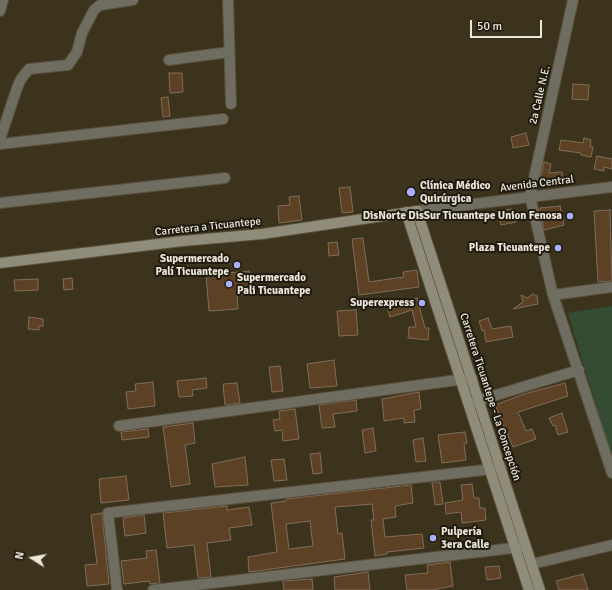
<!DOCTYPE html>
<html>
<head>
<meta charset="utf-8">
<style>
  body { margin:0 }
  #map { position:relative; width:612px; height:590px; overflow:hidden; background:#3c331c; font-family:Signika,sans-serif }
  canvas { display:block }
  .north { position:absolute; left:12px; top:538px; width:40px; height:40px; -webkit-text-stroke:3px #1f1b11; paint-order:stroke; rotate:281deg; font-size:11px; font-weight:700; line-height:16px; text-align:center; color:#ede7da }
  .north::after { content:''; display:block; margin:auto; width:14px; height:18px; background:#ede7da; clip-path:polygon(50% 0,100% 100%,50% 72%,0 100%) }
  .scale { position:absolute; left:470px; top:20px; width:72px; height:18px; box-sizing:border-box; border:2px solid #ede7da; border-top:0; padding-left:5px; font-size:12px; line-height:14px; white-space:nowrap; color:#ede7da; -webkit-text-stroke:3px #1f1b11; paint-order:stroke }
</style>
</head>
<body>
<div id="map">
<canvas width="612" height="590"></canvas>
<div class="north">N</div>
<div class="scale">50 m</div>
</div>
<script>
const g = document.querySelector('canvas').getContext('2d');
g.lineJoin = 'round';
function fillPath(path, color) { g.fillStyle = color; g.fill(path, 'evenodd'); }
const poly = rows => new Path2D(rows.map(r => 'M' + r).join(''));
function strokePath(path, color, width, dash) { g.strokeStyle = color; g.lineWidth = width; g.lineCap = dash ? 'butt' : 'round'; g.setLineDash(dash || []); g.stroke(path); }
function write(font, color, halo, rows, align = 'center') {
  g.font = font + ' Signika,sans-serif'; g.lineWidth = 4; g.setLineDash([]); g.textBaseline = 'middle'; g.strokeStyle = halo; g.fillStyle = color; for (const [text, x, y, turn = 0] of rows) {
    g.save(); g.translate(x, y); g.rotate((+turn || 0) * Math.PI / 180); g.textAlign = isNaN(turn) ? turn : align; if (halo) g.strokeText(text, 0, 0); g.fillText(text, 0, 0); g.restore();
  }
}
const green = poly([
  [612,306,612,459,568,313]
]);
const building = poly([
  [169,73,182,73,183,92,170,93,169,73],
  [573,84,589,85,588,100,572,99,573,84],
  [168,97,170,116,163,117,161,98,168,97],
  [526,133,529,145,513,148,511,137,526,133],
  [584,138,591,140,590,147,593,147,591,157,581,155,581,153,559,150,561,140,583,143,584,138],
  [597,156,612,159,612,169,604,167,604,171,594,169,597,156],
  [544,162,551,164,549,173,562,172,563,183,539,184,544,162],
  [350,187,353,212,342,213,339,188,350,187],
  [299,196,302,220,279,223,278,206,290,205,289,197,299,196],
  [560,206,564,225,544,230,540,208,560,206],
  [512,209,516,222,501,225,497,211,512,209],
  [610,210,612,281,598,282,594,211,610,210],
  [363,238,369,282,404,277,403,272,417,270,419,287,359,295,352,239,363,238],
  [337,242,339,255,329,256,328,243,337,242],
  [249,271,252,294,237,295,238,309,209,311,206,275,249,271],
  [72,278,73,289,64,290,63,279,72,278],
  [38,279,38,290,15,291,14,280,38,279],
  [533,294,537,296,538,304,513,309,523,302,521,295,527,298,533,294],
  [417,298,425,328,429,328,428,340,408,338,409,327,416,327,412,310,390,317,387,307,417,298],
  [356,310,358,335,339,336,337,311,356,310],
  [29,317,43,319,43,326,39,326,39,330,28,329,29,317],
  [488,318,492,329,511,326,513,337,486,342,484,330,482,331,479,321,488,318],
  [334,360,337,386,310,388,307,364,334,360],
  [280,366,283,391,272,392,269,367,280,366],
  [206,378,207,388,192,390,193,396,179,397,177,381,206,378],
  [153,382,155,406,128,409,126,392,136,391,135,384,153,382],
  [237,383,240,403,225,405,223,384,237,383],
  [565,383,568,396,518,412,526,431,532,429,536,439,513,447,495,405,524,394,565,383],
  [419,392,421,409,414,410,415,422,404,423,404,418,384,421,382,399,419,392],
  [356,400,357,411,333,414,335,427,322,428,319,405,356,400],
  [295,409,299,439,283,441,282,430,275,431,273,420,280,419,279,411,295,409],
  [562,413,568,432,558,435,555,425,553,426,549,418,562,413],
  [193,423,195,443,185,445,190,484,171,487,163,427,193,423],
  [373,428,376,451,365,453,362,430,373,428],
  [148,429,149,437,122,440,121,432,148,429],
  [465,432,467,443,464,444,466,460,442,463,438,435,465,432],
  [423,438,426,461,416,462,413,440,423,438],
  [320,453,322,473,313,474,310,454,320,453],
  [245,457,248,485,215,487,212,464,245,457],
  [284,459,287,480,274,481,271,460,284,459],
  [126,476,129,500,101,503,99,479,126,476],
  [432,482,440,482,443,504,435,505,432,482],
  [472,484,474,498,479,498,480,508,485,508,486,520,462,523,461,512,446,514,445,503,463,500,461,485,472,484],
  [411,485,413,503,395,506,396,517,383,519,385,537,422,534,424,548,387,552,387,554,375,556,371,520,374,520,372,504,335,507,338,534,342,533,345,559,249,572,248,557,277,552,271,503,286,501,286,499,411,485],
  [310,521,313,546,289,549,286,524,310,521],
  [227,506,227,510,249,507,252,525,229,528,231,540,207,543,211,577,198,578,194,545,167,548,163,513,227,506],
  [102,513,109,584,87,586,85,565,97,564,91,515,102,513],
  [144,515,146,533,125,536,123,518,144,515],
  [156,550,160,583,150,584,149,581,124,584,121,561,147,558,146,551,156,550],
  [450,562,453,586,432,590,407,590,405,575,428,573,427,565,450,562],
  [499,566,501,578,487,580,485,567,499,566],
  [368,572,370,590,335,590,334,577,368,572],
  [583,574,588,590,559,590,556,581,583,574],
  [312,579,313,590,284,590,283,581,312,579]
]);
const street = poly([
  [228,0,231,104],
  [573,0,530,196,553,295,612,473],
  [0,11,3,0],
  [169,60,229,52],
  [0,139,17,88,21,79,29,69,68,65,77,52,82,33,94,10,100,5,133,0],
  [0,144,223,119],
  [0,203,225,178],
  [417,211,612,187],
  [553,295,612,287],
  [470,403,579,370],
  [119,426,472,378],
  [532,564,612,545],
  [117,590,108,513,501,468],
  [153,590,522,547]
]);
const secondary = poly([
  [406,212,529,590],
  [0,263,183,241,262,234,417,211,540,590]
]);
const markers = [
  [411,192,5,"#a9b0fc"],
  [570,216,4,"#a9b0fc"],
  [558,248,4,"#a9b0fc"],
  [237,265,4,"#a9b0fc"],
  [229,284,4,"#a9b0fc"],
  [422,303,4,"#a9b0fc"],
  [433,538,4,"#a9b0fc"]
];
const streetNames = [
  ["2a Calle N.E.",540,95,-77],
  ["Avenida Central",537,184,-7],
  ["Carretera a Ticuantepe",208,227,-6],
  ["Carretera Ticuantepe - La Concepción",490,397,72]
];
const poiNames = [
  ["Clínica Médico",420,186,"left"],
  ["Quirúrgica",420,199,"left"],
  ["DisNorte DisSur Ticuantepe Union Fenosa",562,216],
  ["Plaza Ticuantepe",550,248],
  ["Supermercado",229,259],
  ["Palí Ticuantepe",229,272],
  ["Supermercado",237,278,"left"],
  ["Pali Ticuantepe",237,291,"left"],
  ["Superexpress",414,303],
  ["Pulpería",441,532,"left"],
  ["3era Calle",441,545,"left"]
];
fillPath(green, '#354c34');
fillPath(building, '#5c4125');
strokePath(building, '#816d5a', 1);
strokePath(street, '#58503a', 12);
strokePath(secondary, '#58503a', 12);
strokePath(street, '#6f6c61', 10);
strokePath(secondary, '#908c7a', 10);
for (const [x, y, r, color] of markers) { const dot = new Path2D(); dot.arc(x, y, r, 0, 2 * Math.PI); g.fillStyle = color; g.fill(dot); strokePath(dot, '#1f1b11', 1.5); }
write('11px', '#ede7da', '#1f1b11', streetNames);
write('bold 11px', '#ede7da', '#1f1b11', poiNames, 'right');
</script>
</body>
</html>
